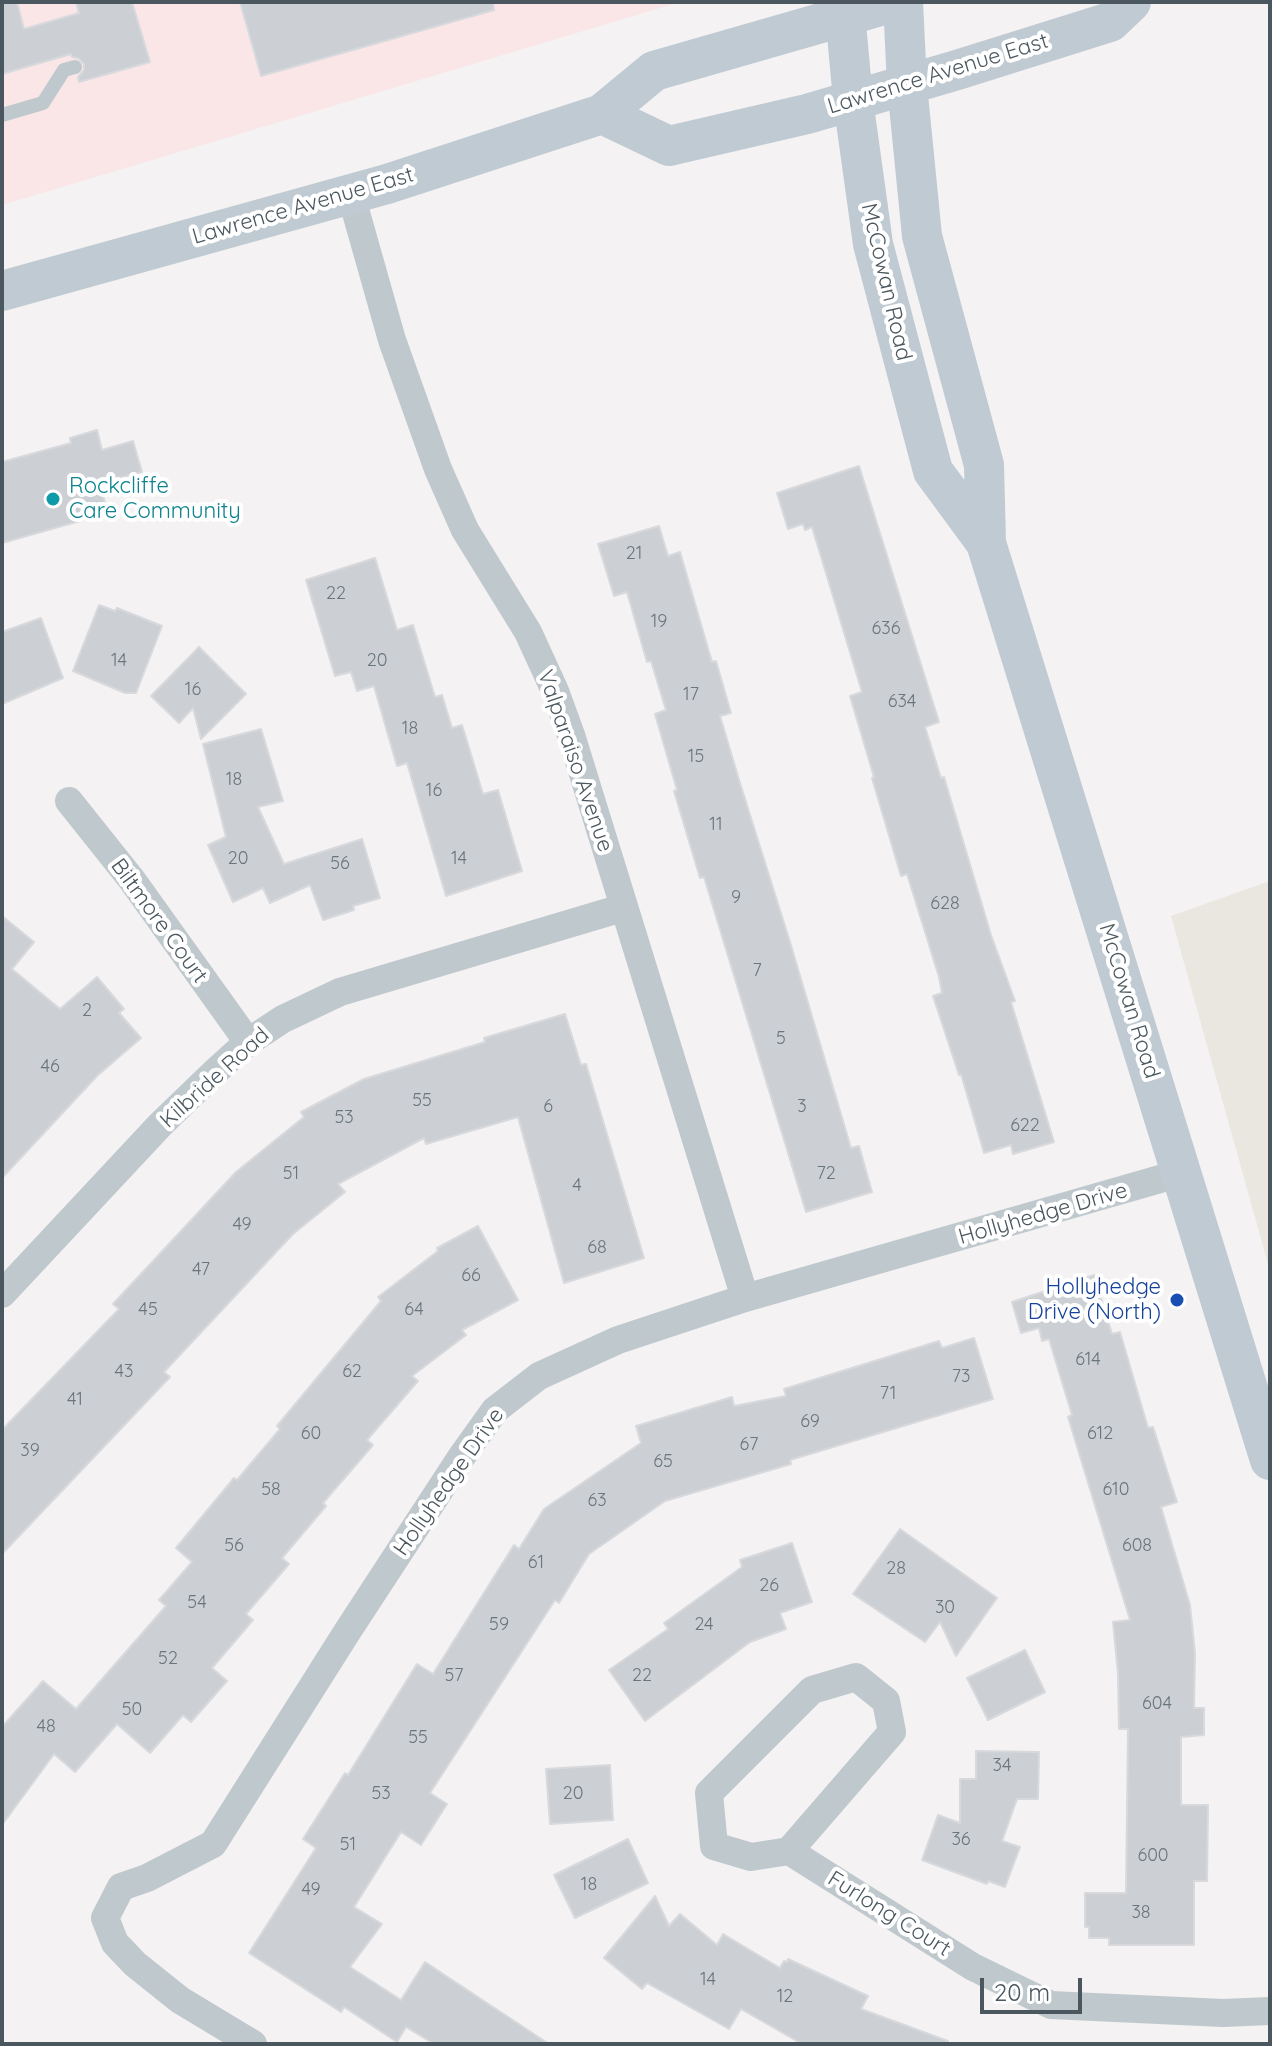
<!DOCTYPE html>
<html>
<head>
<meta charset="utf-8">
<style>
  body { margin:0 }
  #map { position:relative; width:1272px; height:2046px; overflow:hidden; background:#f4f2f2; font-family:Quicksand,sans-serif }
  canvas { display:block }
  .frame { position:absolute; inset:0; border:4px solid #4b575e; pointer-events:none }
  .scale { position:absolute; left:980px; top:1978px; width:102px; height:36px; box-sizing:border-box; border:4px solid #4b575e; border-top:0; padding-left:10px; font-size:24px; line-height:28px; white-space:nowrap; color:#4b575e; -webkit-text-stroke:6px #fff; paint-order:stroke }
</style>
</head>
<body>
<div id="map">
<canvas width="1272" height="2046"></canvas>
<div class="frame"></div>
<div class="scale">20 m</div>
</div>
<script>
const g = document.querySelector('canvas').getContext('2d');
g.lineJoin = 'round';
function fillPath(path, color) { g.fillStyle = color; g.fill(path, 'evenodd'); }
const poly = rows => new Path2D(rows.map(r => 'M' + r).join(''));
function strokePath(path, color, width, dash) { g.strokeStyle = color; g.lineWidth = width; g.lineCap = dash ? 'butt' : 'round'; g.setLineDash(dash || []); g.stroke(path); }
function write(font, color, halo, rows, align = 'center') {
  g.font = font + ' Quicksand,sans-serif'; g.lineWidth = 8; g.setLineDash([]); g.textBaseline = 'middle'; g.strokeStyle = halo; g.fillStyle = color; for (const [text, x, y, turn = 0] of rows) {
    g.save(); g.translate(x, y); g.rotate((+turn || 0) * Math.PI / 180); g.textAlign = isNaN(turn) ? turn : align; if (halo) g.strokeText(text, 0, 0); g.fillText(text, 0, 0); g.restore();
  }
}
const commercial = poly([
  [1270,881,1270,1271,1171,916]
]);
const medical = poly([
  [2,2,680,2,2,205]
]);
const building = poly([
  [2,2,17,2,24,29,79,13,76,2,132,2,150,62,79,82,78,77,84,70,84,64,78,58,72,57,71,54,2,74,2,2],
  [240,2,493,2,494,10,261,76,240,2],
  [97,430,102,450,133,441,142,472,101,483,100,485,108,513,2,543,2,462,71,443,70,438,97,430],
  [859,466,939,722,925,727,941,778,944,777,991,935,1015,1001,1011,1002,1054,1142,1013,1154,1011,1145,984,1153,961,1074,959,1075,933,996,942,993,939,977,907,874,901,876,872,778,874,777,850,696,862,692,812,527,805,530,803,524,788,529,777,493,859,466],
  [659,526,668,556,680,552,712,662,716,661,731,713,720,716,740,783,790,942,851,1148,859,1146,872,1192,806,1212,704,877,700,878,674,791,677,790,655,714,666,710,651,661,647,662,627,592,614,596,598,544,659,526],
  [375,558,397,630,413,625,435,697,442,695,452,728,462,725,483,794,498,790,522,871,446,896,407,763,397,766,374,686,357,691,351,672,335,676,306,580,375,558],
  [99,605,115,611,117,608,162,626,136,693,125,693,73,671,99,605],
  [41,618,63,678,2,704,2,632,41,618],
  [199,647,246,694,201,739,193,708,179,723,151,696,199,647],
  [261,729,283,801,258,807,284,864,362,839,380,898,353,906,354,910,323,920,310,885,270,903,263,888,233,902,208,845,226,837,203,744,261,729],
  [2,916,34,942,12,969,60,1009,97,977,124,1009,119,1013,141,1038,97,1076,2,1178,2,916],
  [565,1014,581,1065,586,1064,644,1258,564,1283,518,1117,426,1144,424,1138,338,1184,345,1192,293,1234,164,1372,170,1377,2,1554,2,1430,119,1309,113,1304,236,1172,304,1117,301,1112,364,1079,485,1042,484,1038,565,1014],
  [478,1226,518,1300,462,1330,466,1335,412,1376,418,1381,367,1440,373,1445,323,1503,326,1506,282,1558,289,1564,246,1614,253,1620,212,1668,227,1681,191,1722,183,1715,150,1753,117,1724,75,1772,54,1754,2,1825,2,1727,43,1681,76,1709,166,1606,159,1600,192,1562,176,1548,234,1478,237,1480,280,1429,277,1426,381,1301,378,1297,438,1251,437,1248,478,1226],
  [1094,1275,1112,1334,1120,1332,1148,1428,1153,1427,1177,1502,1161,1507,1190,1605,1195,1653,1194,1708,1204,1708,1204,1735,1181,1737,1181,1805,1208,1805,1207,1881,1194,1881,1194,1945,1109,1945,1109,1938,1089,1938,1089,1927,1085,1927,1085,1893,1126,1893,1128,1729,1119,1729,1118,1674,1113,1622,1130,1620,1068,1417,1072,1415,1049,1339,1042,1341,1039,1328,1021,1333,1012,1302,1094,1275],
  [974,1338,993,1399,790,1460,791,1464,665,1501,589,1554,559,1603,555,1600,430,1793,447,1804,421,1845,401,1832,354,1907,382,1924,350,1967,401,2000,425,1962,549,2044,434,2044,406,2027,397,2042,344,2007,341,2012,249,1953,316,1848,303,1839,345,1773,348,1775,417,1664,433,1674,514,1545,519,1549,544,1509,641,1443,636,1426,732,1397,734,1406,786,1396,784,1389,939,1341,942,1348,974,1338],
  [900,1529,997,1598,956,1656,940,1622,925,1642,853,1594,900,1529],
  [792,1543,812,1602,780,1613,786,1629,750,1642,645,1721,609,1670,668,1629,664,1623,742,1567,740,1560,792,1543],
  [1025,1650,1045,1692,988,1720,967,1678,1025,1650],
  [976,1751,1039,1752,1038,1799,1017,1799,1002,1841,1020,1847,1005,1887,988,1881,987,1884,922,1860,938,1815,960,1823,960,1779,976,1779,976,1751],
  [610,1765,613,1820,550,1824,546,1769,610,1765],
  [628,1839,648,1883,575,1918,554,1875,628,1839],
  [655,1896,669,1926,680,1914,717,1945,723,1934,780,1968,784,1961,787,1962,788,1959,868,1996,861,2009,948,2041,947,2044,802,2044,741,2009,729,2029,647,1983,642,1989,604,1958,655,1896]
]);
const service = poly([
  [2,115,43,103,64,70,75,67]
]);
const minor = poly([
  [351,195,392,340,438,469,465,530,528,632,555,691,571,735,745,1298],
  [69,801,132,880,248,1042],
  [2,1294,160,1125,216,1071,248,1042,283,1019,340,992,622,908],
  [789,1851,892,1732,886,1701,856,1677,812,1690,709,1793,714,1846,751,1857,789,1851,973,1967,1051,2005,1223,2013,1270,2011],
  [253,2044,180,2000,135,1964,115,1943,105,1918,121,1887,147,1878,213,1844,347,1632,462,1456,495,1410,539,1376,618,1340,745,1298,1181,1173]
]);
const secondary = poly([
  [844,2,853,100,873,244,933,471,986,543],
  [903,2,907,85,922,236,984,465,986,543,1270,1460],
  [602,114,669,146,807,114,957,70,1110,22,1131,2],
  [2,291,387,184,602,114,654,71,894,2]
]);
const markers = [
  [53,499,8,"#0f9aa8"],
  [1177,1300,8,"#1a4fb4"]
];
const numberNames = [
  ["21",634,554],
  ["22",336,594],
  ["19",659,622],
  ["636",886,629],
  ["14",119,661],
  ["20",377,661],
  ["16",193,690],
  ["17",691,695],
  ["634",902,702],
  ["18",410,729],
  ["15",696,757],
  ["18",234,780],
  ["16",434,791],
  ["11",716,825],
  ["20",238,859],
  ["14",459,859],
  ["56",340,864],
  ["9",736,898],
  ["628",945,904],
  ["7",757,971],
  ["2",87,1011],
  ["5",781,1039],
  ["46",50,1067],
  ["55",422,1101],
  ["6",548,1107],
  ["3",802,1107],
  ["53",344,1118],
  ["622",1025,1126],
  ["51",291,1174],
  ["72",826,1174],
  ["4",577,1186],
  ["49",242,1225],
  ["68",597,1248],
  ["47",201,1270],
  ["66",471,1276],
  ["45",148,1310],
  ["64",414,1310],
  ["614",1088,1360],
  ["43",124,1372],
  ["62",352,1372],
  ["73",961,1377],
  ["71",888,1394],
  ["41",75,1400],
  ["69",810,1422],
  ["60",311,1434],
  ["612",1100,1434],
  ["67",749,1445],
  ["39",30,1451],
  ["65",663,1462],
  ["58",271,1490],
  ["610",1116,1490],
  ["63",597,1501],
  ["56",234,1546],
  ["608",1137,1546],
  ["61",536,1563],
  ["28",896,1569],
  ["26",769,1586],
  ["54",197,1603],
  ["30",945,1608],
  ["59",499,1625],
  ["24",704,1625],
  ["52",168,1659],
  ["57",454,1676],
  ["22",642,1676],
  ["604",1157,1704],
  ["50",132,1710],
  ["48",46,1727],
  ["55",418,1738],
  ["34",1002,1766],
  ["53",381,1794],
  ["20",573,1794],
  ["36",961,1840],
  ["51",348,1845],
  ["600",1153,1856],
  ["18",589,1885],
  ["49",311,1890],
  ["38",1141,1913],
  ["14",708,1980],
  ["12",785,1997]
];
const streetNames = [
  ["Lawrence Avenue East",938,74,-17],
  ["Lawrence Avenue East",303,206,-16],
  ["McCowan Road",886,282,77],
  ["Valparaiso Avenue",575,761,71],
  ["Biltmore Court",159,921,54],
  ["McCowan Road",1129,1001,73],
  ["Kilbride Road",215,1078,-42],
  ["Hollyhedge Drive",1043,1214,-16],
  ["Hollyhedge Drive",449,1482,-55],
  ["Furlong Court",889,1914,32]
];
const cultureNames = [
  ["Rockcliffe",69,486],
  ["Care Community",69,511]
];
const transitNames = [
  ["Hollyhedge",1161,1287],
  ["Drive (North)",1161,1312]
];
fillPath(commercial, '#eae6e0');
fillPath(medical, '#fae6e7');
fillPath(building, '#ccd0d4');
strokePath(building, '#d7d9dd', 2);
strokePath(service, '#bfc8cd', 14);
strokePath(minor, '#bfc8cd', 28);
strokePath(secondary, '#c0cad2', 40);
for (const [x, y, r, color] of markers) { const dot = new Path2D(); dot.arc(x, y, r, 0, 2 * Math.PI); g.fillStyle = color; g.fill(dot); strokePath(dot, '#fff', 3); }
write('18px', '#6b757c', null, numberNames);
write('22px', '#4b575e', '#fff', streetNames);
write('22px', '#0d838f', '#fff', cultureNames, 'left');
write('22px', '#164399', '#fff', transitNames, 'right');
</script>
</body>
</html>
